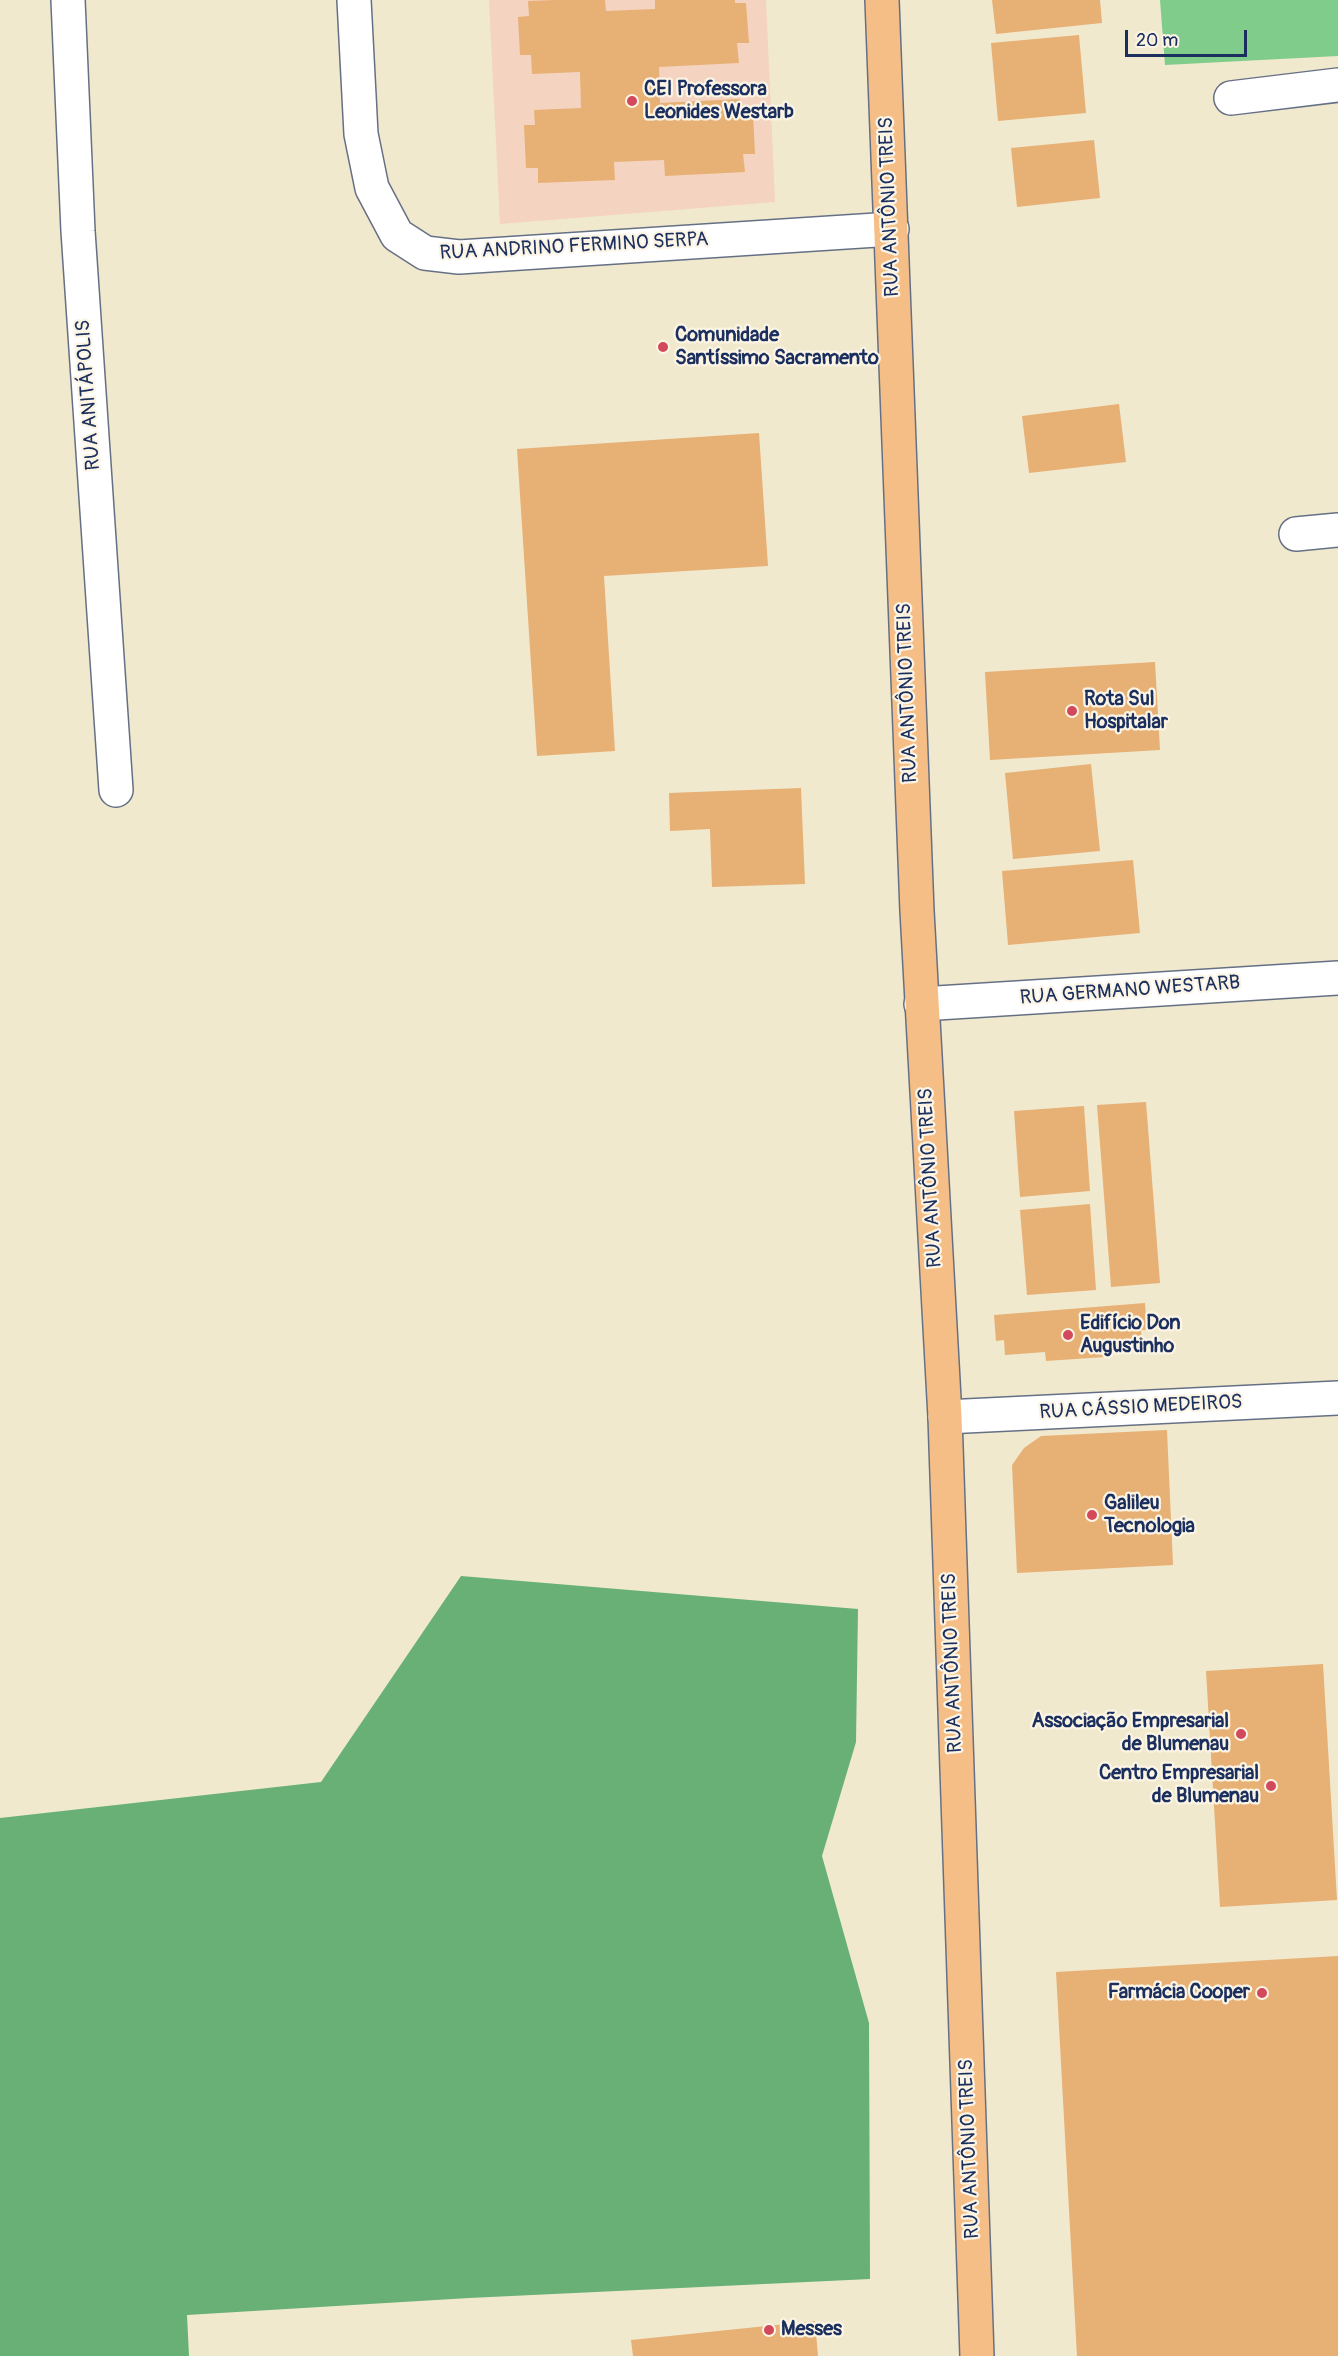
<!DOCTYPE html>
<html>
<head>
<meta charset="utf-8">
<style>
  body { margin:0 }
  #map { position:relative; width:1338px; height:2356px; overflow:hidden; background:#f0e9ce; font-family:Pangolin,sans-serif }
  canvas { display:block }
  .scale { position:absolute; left:1125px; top:30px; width:122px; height:27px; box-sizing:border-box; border:3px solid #1b2f5e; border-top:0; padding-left:8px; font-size:18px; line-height:21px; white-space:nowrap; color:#1b2f5e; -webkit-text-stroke:4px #fcf5e5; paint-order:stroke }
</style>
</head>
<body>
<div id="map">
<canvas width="1338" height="2356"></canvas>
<div class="scale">20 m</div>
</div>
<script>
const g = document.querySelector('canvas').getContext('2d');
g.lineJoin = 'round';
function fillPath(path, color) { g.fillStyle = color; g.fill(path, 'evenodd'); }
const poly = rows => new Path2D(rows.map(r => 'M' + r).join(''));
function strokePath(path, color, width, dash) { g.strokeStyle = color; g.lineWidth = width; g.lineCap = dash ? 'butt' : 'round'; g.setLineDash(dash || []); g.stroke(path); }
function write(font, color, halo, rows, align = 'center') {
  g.font = font + ' Pangolin,sans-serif'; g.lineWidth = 4.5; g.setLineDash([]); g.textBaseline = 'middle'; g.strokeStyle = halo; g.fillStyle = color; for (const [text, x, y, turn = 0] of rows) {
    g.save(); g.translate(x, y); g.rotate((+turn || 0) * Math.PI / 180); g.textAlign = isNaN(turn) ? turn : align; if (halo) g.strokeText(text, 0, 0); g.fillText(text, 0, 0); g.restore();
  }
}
const built = poly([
  [489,0,766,0,775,202,500,224]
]);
const green = poly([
  [1160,0,1338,0,1338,56,1165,65]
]);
const forest = poly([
  [461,1576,858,1609,856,1742,822,1856,869,2023,870,2279,469,2298,187,2315,189,2356,0,2356,0,1818,321,1782]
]);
const building = poly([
  [555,0,605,0,606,11,655,9,655,0,735,0,735,3,746,3,749,43,737,43,739,63,659,67,660,103,740,99,741,115,753,114,755,154,743,154,745,172,665,176,664,160,614,162,615,180,538,183,538,168,526,168,524,125,535,125,534,110,581,108,580,72,532,74,531,55,520,55,518,17,529,16,528,1],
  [992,0,1100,0,1102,23,996,34],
  [1079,35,1086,113,998,121,991,43],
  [1094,140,1100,198,1017,207,1011,148],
  [1119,404,1126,462,1029,473,1022,416],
  [759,433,768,566,604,576,615,751,537,756,517,449],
  [1155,662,1160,750,990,760,985,672],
  [1091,764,1100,851,1013,859,1005,773],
  [801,788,805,884,712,887,710,829,670,831,669,793],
  [1133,860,1140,933,1008,945,1002,871],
  [1146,1102,1160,1283,1111,1287,1097,1105],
  [1084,1106,1090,1191,1020,1197,1014,1111],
  [1090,1204,1096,1290,1027,1295,1020,1210],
  [1145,1303,1147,1330,1141,1330,1142,1345,1104,1348,1105,1357,1046,1361,1045,1352,1005,1355,1004,1340,996,1341,994,1315],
  [1167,1430,1173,1565,1017,1573,1012,1465,1024,1448,1041,1436],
  [1323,1664,1337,1900,1220,1907,1206,1671],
  [1338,1956,1338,2356,1077,2356,1056,1972],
  [815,2321,818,2356,633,2356,631,2340]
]);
const street = poly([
  [68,0,78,231,116,790],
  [354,0,361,134,372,188,397,235,425,253,459,257,892,229],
  [1231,98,1338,85],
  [1296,534,1338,530],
  [921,1004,1338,978],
  [945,1417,1338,1398]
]);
const primary = poly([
  [882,0,917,911,945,1417,977,2356]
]);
const markers = [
  [632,101,6,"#d1495b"],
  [663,347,6,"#d1495b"],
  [1072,711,6,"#d1495b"],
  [1068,1335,6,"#d1495b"],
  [1092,1515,6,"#d1495b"],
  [1241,1734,6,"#d1495b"],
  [1271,1786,6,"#d1495b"],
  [1262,1993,6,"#d1495b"],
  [769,2330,6,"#d1495b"]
];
const poiNames = [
  ["CEI Professora",644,90],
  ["Leonides Westarb",644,113],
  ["Comunidade",675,336],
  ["Santíssimo Sacramento",675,359],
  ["Rota Sul",1084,700],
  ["Hospitalar",1084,723],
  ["Edifício Don",1080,1324],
  ["Augustinho",1080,1347],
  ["Galileu",1104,1504],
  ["Tecnologia",1104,1527],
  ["Associação Empresarial",1229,1722,"right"],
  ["de Blumenau",1229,1745,"right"],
  ["Centro Empresarial",1259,1774,"right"],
  ["de Blumenau",1259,1797,"right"],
  ["Farmácia Cooper",1250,1993,"right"],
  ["Messes",781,2330]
];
const streetNames = [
  ["RUA ANTÔNIO TREIS",890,207,-92],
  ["RUA ANDRINO FERMINO SERPA",574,247,-3],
  ["RUA ANITÁPOLIS",89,395,-94],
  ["RUA ANTÔNIO TREIS",908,693,-92],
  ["RUA GERMANO WESTARB",1130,991,-4],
  ["RUA ANTÔNIO TREIS",931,1178,-93],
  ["RUA CÁSSIO MEDEIROS",1141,1408,-3],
  ["RUA ANTÔNIO TREIS",953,1663,-92],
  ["RUA ANTÔNIO TREIS",970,2149,-92]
];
fillPath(built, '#f4d3c0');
fillPath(green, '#80cc8a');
fillPath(forest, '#68b076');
fillPath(building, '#e7b075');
strokePath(street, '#667085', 36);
strokePath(primary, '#667085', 36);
strokePath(street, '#fff', 33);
strokePath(primary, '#f5be86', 33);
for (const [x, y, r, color] of markers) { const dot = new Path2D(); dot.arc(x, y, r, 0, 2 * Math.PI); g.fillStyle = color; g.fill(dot); strokePath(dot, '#fcf5e5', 2); }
write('bold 20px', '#1b2f5e', '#fcf5e5', poiNames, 'left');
write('20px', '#1b2f5e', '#fcf5e5', streetNames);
</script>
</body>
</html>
